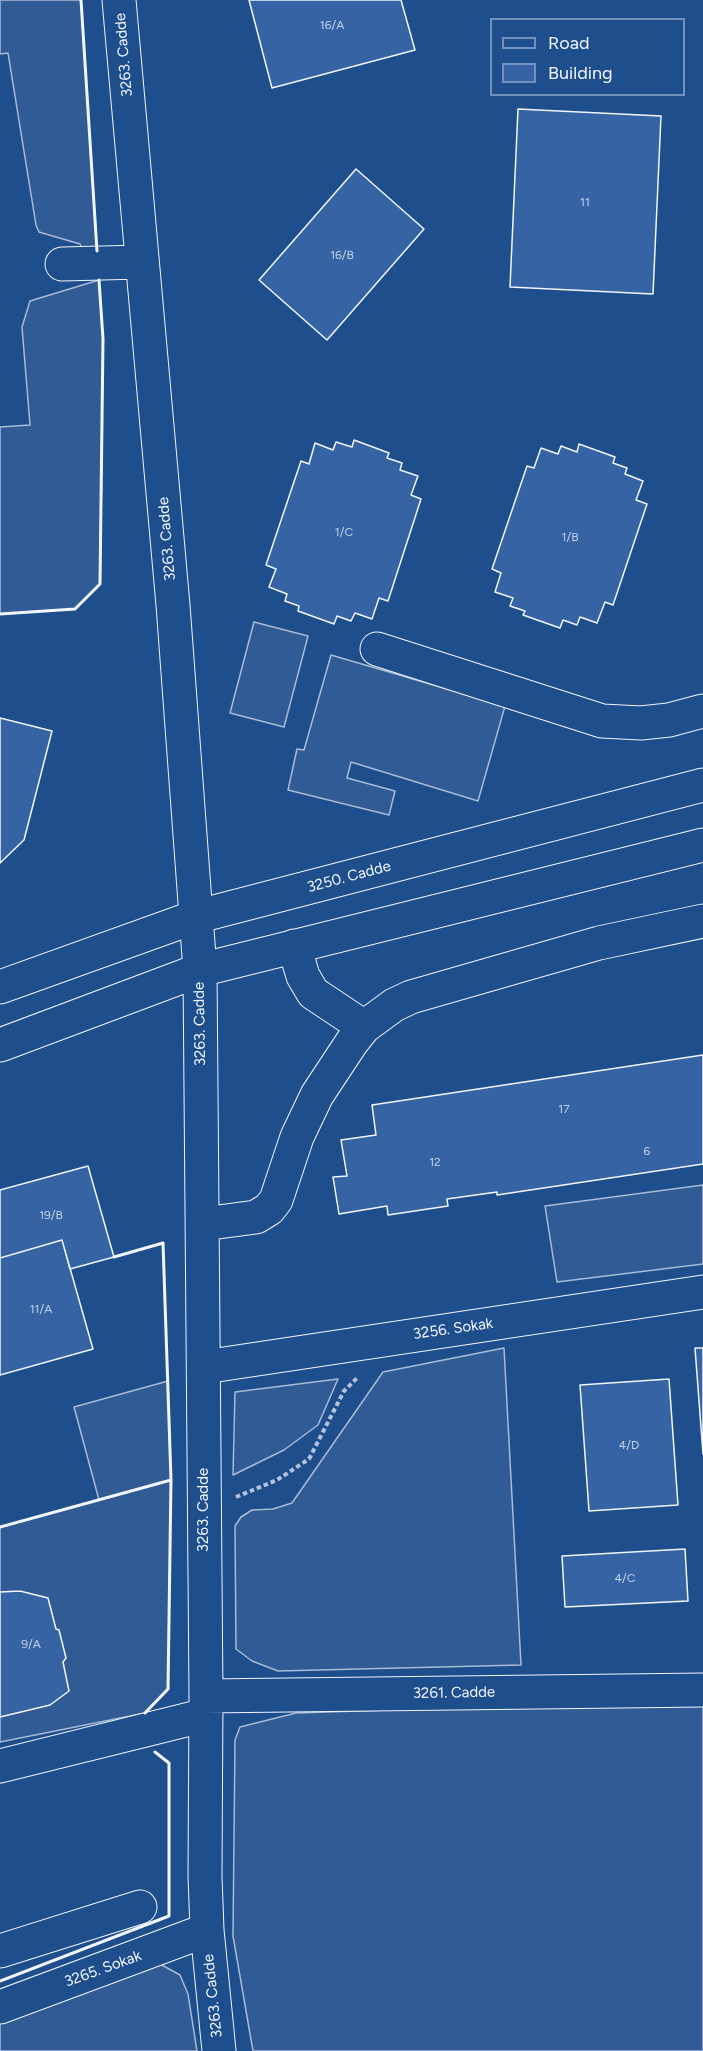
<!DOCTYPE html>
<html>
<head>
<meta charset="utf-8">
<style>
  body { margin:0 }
  #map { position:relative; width:703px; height:2051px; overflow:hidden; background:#1f4e8c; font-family:Figtree,sans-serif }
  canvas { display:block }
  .legend { position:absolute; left:490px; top:18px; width:195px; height:78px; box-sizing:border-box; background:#1f4e8c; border:2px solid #7391ba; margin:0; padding:8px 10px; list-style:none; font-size:18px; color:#f2f6ff }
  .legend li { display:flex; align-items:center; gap:12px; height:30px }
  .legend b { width:30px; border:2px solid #7391ba }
</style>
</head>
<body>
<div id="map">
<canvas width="703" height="2051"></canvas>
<ul class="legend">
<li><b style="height:8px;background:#1f4e8c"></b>Road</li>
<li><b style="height:16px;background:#3563a3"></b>Building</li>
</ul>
</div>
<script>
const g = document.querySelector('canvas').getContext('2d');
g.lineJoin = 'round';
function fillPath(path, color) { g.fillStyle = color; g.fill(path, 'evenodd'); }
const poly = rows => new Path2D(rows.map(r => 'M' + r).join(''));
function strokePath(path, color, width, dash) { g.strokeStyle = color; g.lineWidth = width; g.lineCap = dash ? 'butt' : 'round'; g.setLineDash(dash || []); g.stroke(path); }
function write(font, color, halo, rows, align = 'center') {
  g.font = font + ' Figtree,sans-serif'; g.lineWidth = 4.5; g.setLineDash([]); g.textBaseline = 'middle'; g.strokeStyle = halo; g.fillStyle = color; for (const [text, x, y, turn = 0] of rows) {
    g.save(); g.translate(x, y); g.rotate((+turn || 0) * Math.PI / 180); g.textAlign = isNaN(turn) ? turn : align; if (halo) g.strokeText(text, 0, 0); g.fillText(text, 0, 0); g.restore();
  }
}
const built = poly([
  [0,0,81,0,97,254,85,254,80,244,39,232,36,225,8,53,0,54,0,0],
  [99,280,103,339,100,584,75,609,0,614,0,427,30,425,22,327,30,301,99,280],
  [254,622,308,636,284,727,230,713,254,622],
  [331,655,505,706,478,801,351,762,347,778,395,791,389,815,288,790,297,749,304,750,331,655],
  [703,1185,703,1264,557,1282,545,1206,703,1185],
  [504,1348,521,1665,278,1671,252,1661,236,1649,235,1526,241,1517,252,1510,273,1509,292,1503,383,1372,504,1348],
  [338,1379,318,1425,284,1450,233,1475,235,1392,338,1379],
  [168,1381,171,1480,168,1689,145,1713,0,1742,0,1527,99,1500,74,1407,168,1381],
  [703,1700,703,2051,253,2051,233,1936,235,1740,240,1727,296,1713,703,1700],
  [160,1964,180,1975,188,1994,197,2051,0,2051,0,2023,160,1964]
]);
const building = poly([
  [249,0,401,0,415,50,272,88,249,0],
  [518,109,661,116,653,294,510,287,518,109],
  [356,169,424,229,327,340,259,280,356,169],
  [354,440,389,453,387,458,402,463,400,470,418,476,411,495,421,499,388,601,379,598,372,619,355,613,351,621,337,616,334,624,298,611,299,606,285,601,287,594,269,587,276,569,266,565,301,461,309,464,315,443,333,450,336,442,352,447,354,440],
  [579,444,615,457,613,463,627,468,625,474,643,481,636,500,647,504,613,605,605,602,597,623,580,617,577,625,563,620,560,628,523,615,525,611,510,606,513,598,495,592,501,573,492,569,527,466,534,468,541,448,558,454,561,446,577,452,579,444],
  [0,718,52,731,24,840,0,863,0,718],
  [703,1055,703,1164,497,1195,497,1192,447,1199,448,1206,388,1215,387,1206,339,1214,333,1177,347,1176,341,1140,376,1135,372,1105,703,1055],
  [88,1166,114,1257,70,1269,62,1240,0,1258,0,1190,88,1166],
  [62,1240,93,1349,0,1375,0,1258,62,1240],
  [695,1348,703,1348,703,1454,695,1348],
  [669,1379,678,1505,589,1511,580,1385,669,1379],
  [685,1549,688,1601,565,1607,562,1556,685,1549],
  [20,1591,48,1598,56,1629,59,1630,66,1658,63,1662,69,1691,50,1705,0,1717,0,1592,20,1591]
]);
const path = poly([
  [236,1497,277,1480,309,1459,344,1391,358,1377]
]);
const minor = poly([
  [119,0,173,605,200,970,206,1696,205,1876,207,1930,219,2051],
  [62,264,142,262],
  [377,649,602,721,641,723,669,720,703,711],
  [294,946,303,976,313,993,364,1027],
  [0,987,195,917,703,785],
  [0,1045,200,970,703,845],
  [203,1224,256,1217,269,1209,276,1200,297,1137,317,1095,352,1042,364,1027,394,1005,411,997,599,943,703,921],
  [204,1367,703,1292],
  [206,1696,703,1690],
  [0,1766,206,1715],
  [0,1951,140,1907],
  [0,2007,207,1930]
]);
const wall = poly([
  [81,0,97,251],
  [0,614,75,609,100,584,103,339,99,280],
  [114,1257,163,1243,171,1480,168,1689,145,1713],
  [0,1527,171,1480],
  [0,1981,169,1916,169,1763,155,1752]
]);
const numberNames = [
  ["16/A",332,25],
  ["11",585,202],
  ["16/B",342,255],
  ["1/C",344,532],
  ["1/B",570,537],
  ["17",564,1109],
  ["6",647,1151],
  ["12",435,1162],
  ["19/B",51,1215],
  ["11/A",41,1309],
  ["4/D",629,1445],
  ["4/C",625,1578],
  ["9/A",31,1644]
];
const streetNames = [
  ["3263. Cadde",124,55,-95],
  ["3263. Cadde",167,539,-95],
  ["3250. Cadde",349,877,-15],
  ["3263. Cadde",200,1024,-91],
  ["3256. Sokak",453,1329,-8],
  ["3263. Cadde",204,1510,-90],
  ["3261. Cadde",454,1693,-1],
  ["3265. Sokak",103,1969,-20],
  ["3263. Cadde",213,1996,-96]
];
fillPath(built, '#305b95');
strokePath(built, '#a8bbd7', 1.5);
fillPath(building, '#3563a3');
strokePath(building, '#f2f6ff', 1.5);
strokePath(minor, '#f2f6ff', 35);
strokePath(path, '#b3c4dc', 4, [4.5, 3]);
strokePath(minor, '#1f4e8c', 33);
strokePath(wall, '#f2f6ff', 3);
write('12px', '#c3d1e8', null, numberNames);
write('15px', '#f2f6ff', '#1f4e8c', streetNames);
</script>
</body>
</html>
